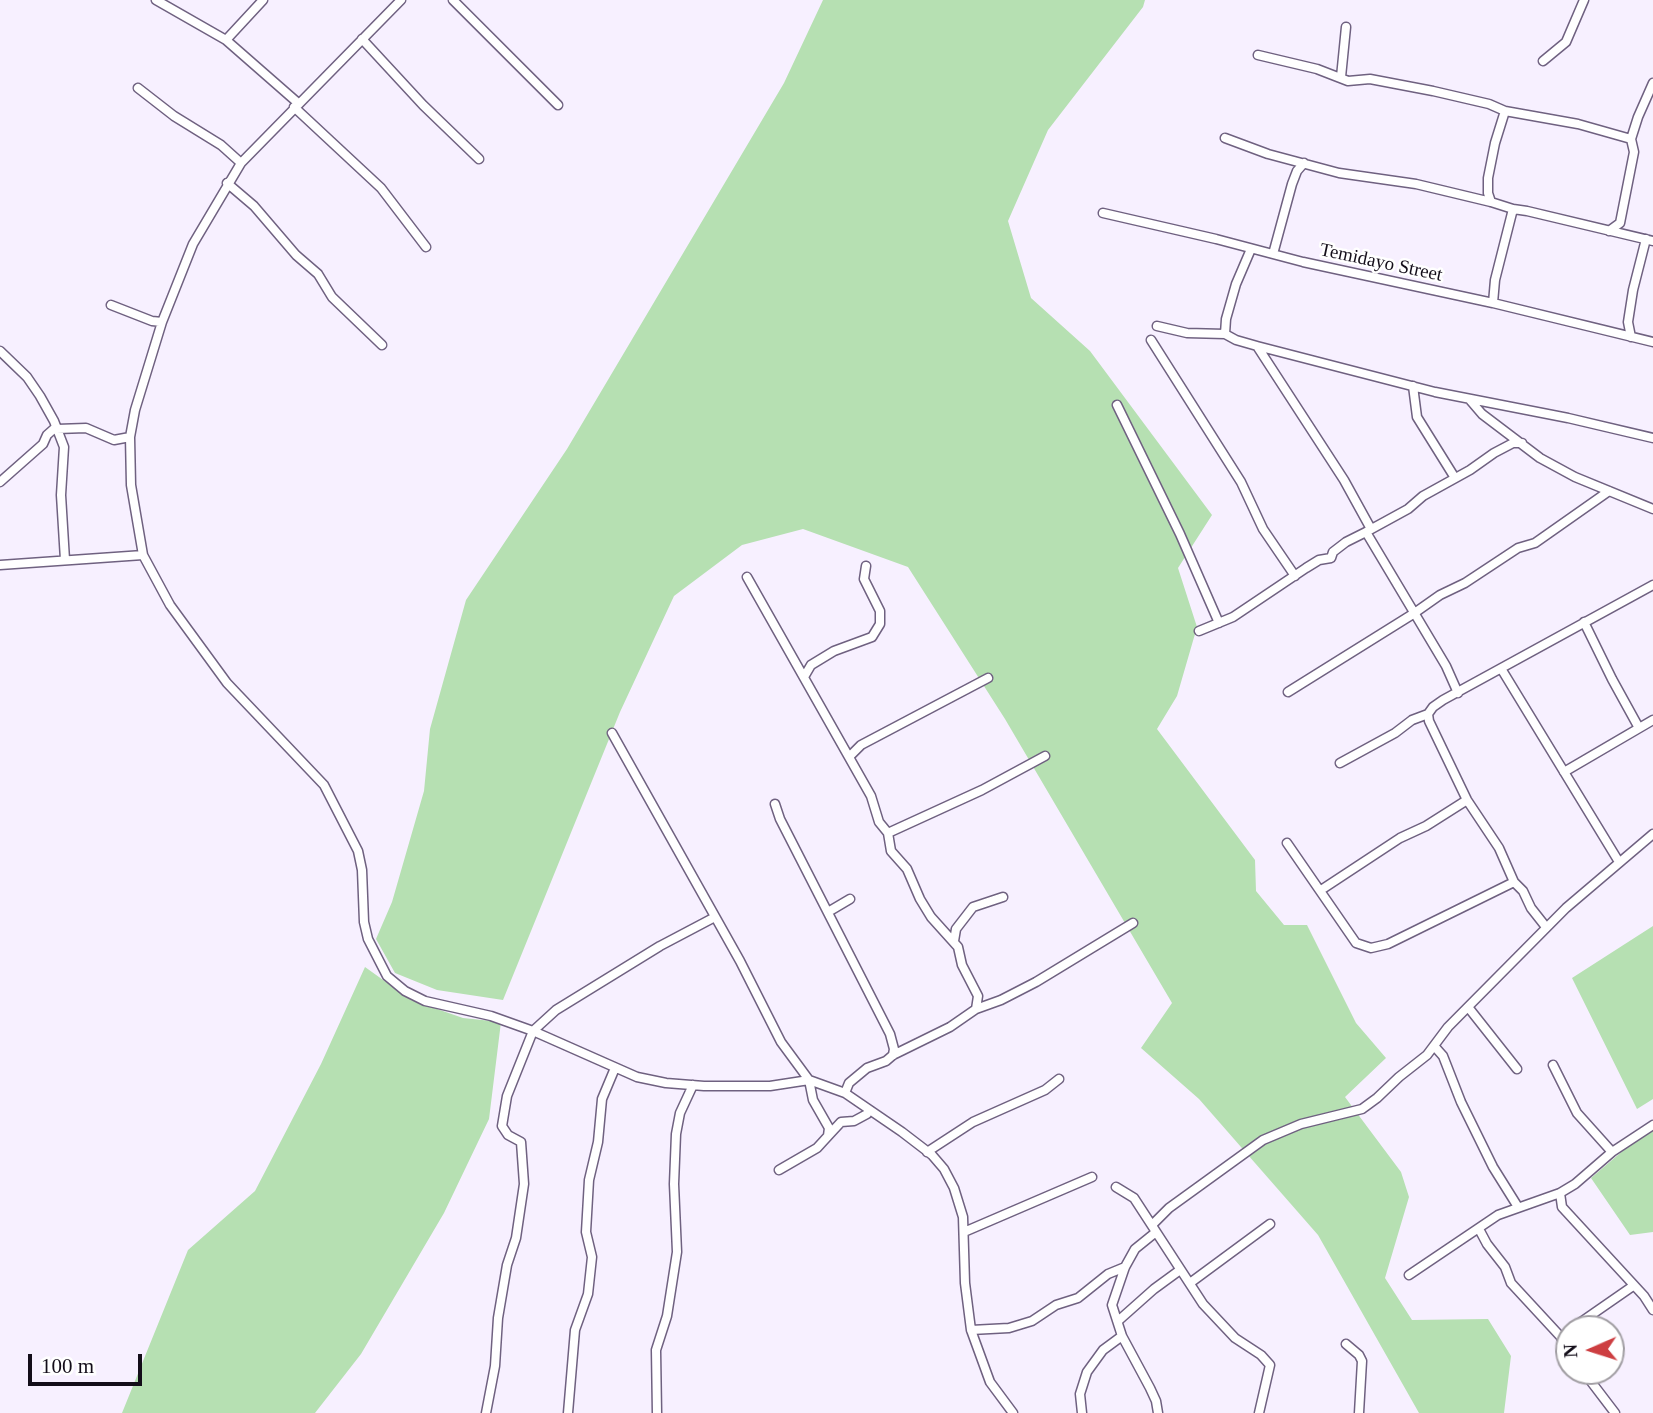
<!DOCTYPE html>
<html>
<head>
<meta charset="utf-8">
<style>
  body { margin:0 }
  #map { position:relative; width:1653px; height:1413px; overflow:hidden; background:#f7f0ff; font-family:Georgia,serif }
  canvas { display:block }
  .north { position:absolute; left:1555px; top:1315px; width:70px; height:70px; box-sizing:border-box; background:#fff; border:2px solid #a19ea3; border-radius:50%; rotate:267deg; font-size:19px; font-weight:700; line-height:28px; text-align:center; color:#130d19 }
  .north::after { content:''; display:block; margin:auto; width:24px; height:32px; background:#cd3e41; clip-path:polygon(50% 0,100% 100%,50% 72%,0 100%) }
  .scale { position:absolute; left:28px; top:1354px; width:114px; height:32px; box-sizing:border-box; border:4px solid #130d19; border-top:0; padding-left:9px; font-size:21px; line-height:24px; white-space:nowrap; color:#130d19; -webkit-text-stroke:5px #fff; paint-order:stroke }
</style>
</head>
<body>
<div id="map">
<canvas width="1653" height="1413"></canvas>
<div class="north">N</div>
<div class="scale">100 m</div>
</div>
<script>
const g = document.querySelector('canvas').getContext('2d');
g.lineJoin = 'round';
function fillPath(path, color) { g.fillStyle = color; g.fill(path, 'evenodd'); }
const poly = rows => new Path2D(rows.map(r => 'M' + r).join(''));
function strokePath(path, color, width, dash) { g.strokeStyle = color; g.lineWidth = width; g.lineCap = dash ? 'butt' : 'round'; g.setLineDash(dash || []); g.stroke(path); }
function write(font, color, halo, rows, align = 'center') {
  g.font = font + ' Georgia,serif'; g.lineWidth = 5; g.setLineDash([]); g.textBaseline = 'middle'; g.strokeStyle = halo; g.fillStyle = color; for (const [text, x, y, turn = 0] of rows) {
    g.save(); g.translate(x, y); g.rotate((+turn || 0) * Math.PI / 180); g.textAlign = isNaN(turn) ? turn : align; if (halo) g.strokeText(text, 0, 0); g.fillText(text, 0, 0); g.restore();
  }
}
const green = poly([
  [823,0,1145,0,1143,7,1048,130,1008,221,1031,298,1090,351,1212,515,1178,568,1197,627,1177,696,1157,729,1255,860,1256,891,1284,925,1307,925,1356,1023,1386,1058,1345,1097,1401,1172,1409,1197,1385,1278,1412,1320,1488,1319,1511,1356,1504,1413,1419,1413,1318,1235,1199,1099,1141,1048,1172,1003,1005,719,908,567,803,529,742,545,674,596,620,712,503,1000,437,990,395,973,376,939,392,902,424,791,430,729,466,600,567,449,784,83],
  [1653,926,1653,1099,1637,1109,1572,978],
  [365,967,411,1000,463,1018,501,1022,489,1119,444,1213,361,1354,315,1413,122,1413,188,1250,255,1191,321,1064],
  [1653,1125,1653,1232,1630,1235,1591,1178]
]);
const minor = poly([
  [156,0,226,40],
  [263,0,226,40,298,103],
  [401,0,241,163,193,244,162,322,135,410,130,437,131,485,143,555,170,605,227,683,324,785,358,851,362,870,364,922,368,939,387,976,405,991,425,1001,491,1016,533,1031,637,1077,666,1083,704,1086,770,1086,809,1080,845,1093,902,1132,932,1155,944,1169,954,1188,963,1217,965,1283,971,1330,990,1382,1013,1413],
  [453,0,558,105],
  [362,39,423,105,479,159],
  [1258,55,1317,69,1348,81,1370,79,1433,91,1489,104,1505,111,1578,124,1631,139],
  [1543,61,1566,42,1584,0],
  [1341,77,1346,27],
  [138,88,174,116,221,145,241,163],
  [294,107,381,188,426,247],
  [1225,138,1268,154,1339,173,1416,184,1491,202,1513,209,1527,211,1653,241],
  [227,183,254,206,296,255,318,274,332,297,382,345],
  [1491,202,1488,193,1488,178,1495,143,1505,111],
  [1103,213,1216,239,1303,262,1493,303,1653,342],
  [1609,231,1620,223,1634,152,1631,139,1638,117,1653,83],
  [1273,254,1292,184,1297,171,1304,163],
  [1493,303,1495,280,1513,209],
  [111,305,152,321,162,322],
  [1157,326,1187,333,1225,334,1236,340,1257,346,1344,480,1371,529],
  [1225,334,1226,319,1236,284,1251,249],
  [1631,337,1628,322,1633,290,1646,239],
  [1151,340,1241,482,1263,529,1295,576],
  [1257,346,1435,392,1568,418,1653,438],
  [0,351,27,377,40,396,54,421,64,447,61,495,65,560],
  [1413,386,1417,417,1455,478],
  [1470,400,1482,414,1540,458,1575,477,1653,509],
  [1117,405,1180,534,1219,623],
  [57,429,86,428,114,440,130,437],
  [0,482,43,444,47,435,56,427],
  [0,565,143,555],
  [747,577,871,796,879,822,888,833,891,851,907,869,920,899,931,917,958,947,962,965,978,996,976,1009],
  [1584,622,1612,679,1639,728],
  [1199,631,1233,617,1306,568,1319,560,1331,558,1333,552,1346,542,1366,532],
  [1502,670,1619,862],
  [804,677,811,665,834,651,872,637,880,624,880,611,864,579,866,566],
  [1288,692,1413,614,1440,595,1465,583,1518,548,1535,543,1609,491],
  [1458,693,1446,666,1366,532,1408,509,1423,496,1470,470,1494,453,1513,443,1522,443],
  [1428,714,1429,721,1467,800,1499,848,1514,882,1523,891,1531,908,1546,927],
  [612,733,740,961,781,1042,809,1080,813,1100,829,1128,828,1136,817,1148,779,1170],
  [850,756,861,745,988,678],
  [1340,763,1395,733,1412,720,1428,714,1433,707,1443,700,1653,585],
  [1564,772,1653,720],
  [775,804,780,819,890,1034,894,1049,893,1055],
  [888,833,982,790,1045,756],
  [1287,843,1356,943,1371,948,1388,944,1514,882],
  [1321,890,1400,838,1426,826,1467,800],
  [828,912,850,899],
  [954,941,956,929,973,907,1003,897],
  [1468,1007,1517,1069],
  [1435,1047,1443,1056,1461,1102,1493,1167,1518,1207],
  [1553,1065,1577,1113,1612,1152],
  [845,1093,849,1083,867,1068,886,1061,893,1055,950,1027,976,1009,1001,1000,1036,982,1133,923],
  [1653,1125,1612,1152,1575,1184,1560,1193,1562,1207,1644,1296,1653,1310],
  [828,1136,841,1122,854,1121,867,1114,869,1110],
  [927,1152,973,1122,1045,1090,1059,1079],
  [1116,1187,1134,1198,1203,1304,1235,1338,1261,1355,1270,1365,1259,1413],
  [1153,1224,1169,1208,1263,1140,1301,1124,1362,1109,1377,1098,1399,1077,1427,1055,1448,1027,1566,908,1653,834],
  [1479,1229,1487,1244,1505,1267,1511,1283,1560,1336,1569,1351],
  [964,1232,1092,1177],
  [1156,1232,1135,1249,1125,1267,1112,1305,1122,1336,1150,1388,1156,1401,1158,1413],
  [1409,1275,1498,1215,1560,1193],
  [1190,1283,1270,1224],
  [1118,1321,1154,1289,1180,1270],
  [1571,1329,1633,1286],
  [971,1330,1009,1328,1032,1321,1056,1305,1078,1298,1108,1274,1125,1267],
  [1346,1344,1359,1355,1362,1361,1359,1413],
  [1583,1371,1615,1413],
  [486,1413,495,1366,498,1318,507,1265,516,1238,524,1184,521,1142,508,1135,502,1126,507,1096,533,1031,556,1010,660,946,715,917],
  [568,1413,575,1330,588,1294,592,1257,586,1232,589,1180,598,1142,602,1099,615,1068],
  [657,1413,656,1350,667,1316,677,1252,674,1184,676,1134,680,1113,693,1085],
  [1082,1413,1080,1394,1087,1372,1103,1350,1122,1336]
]);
const streetNames = [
  ["Temidayo Street",1381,263,12]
];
fillPath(green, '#b6e0b2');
strokePath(minor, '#6f6180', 11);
strokePath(minor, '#fff', 8);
write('19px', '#130d19', '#fff', streetNames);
</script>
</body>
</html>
